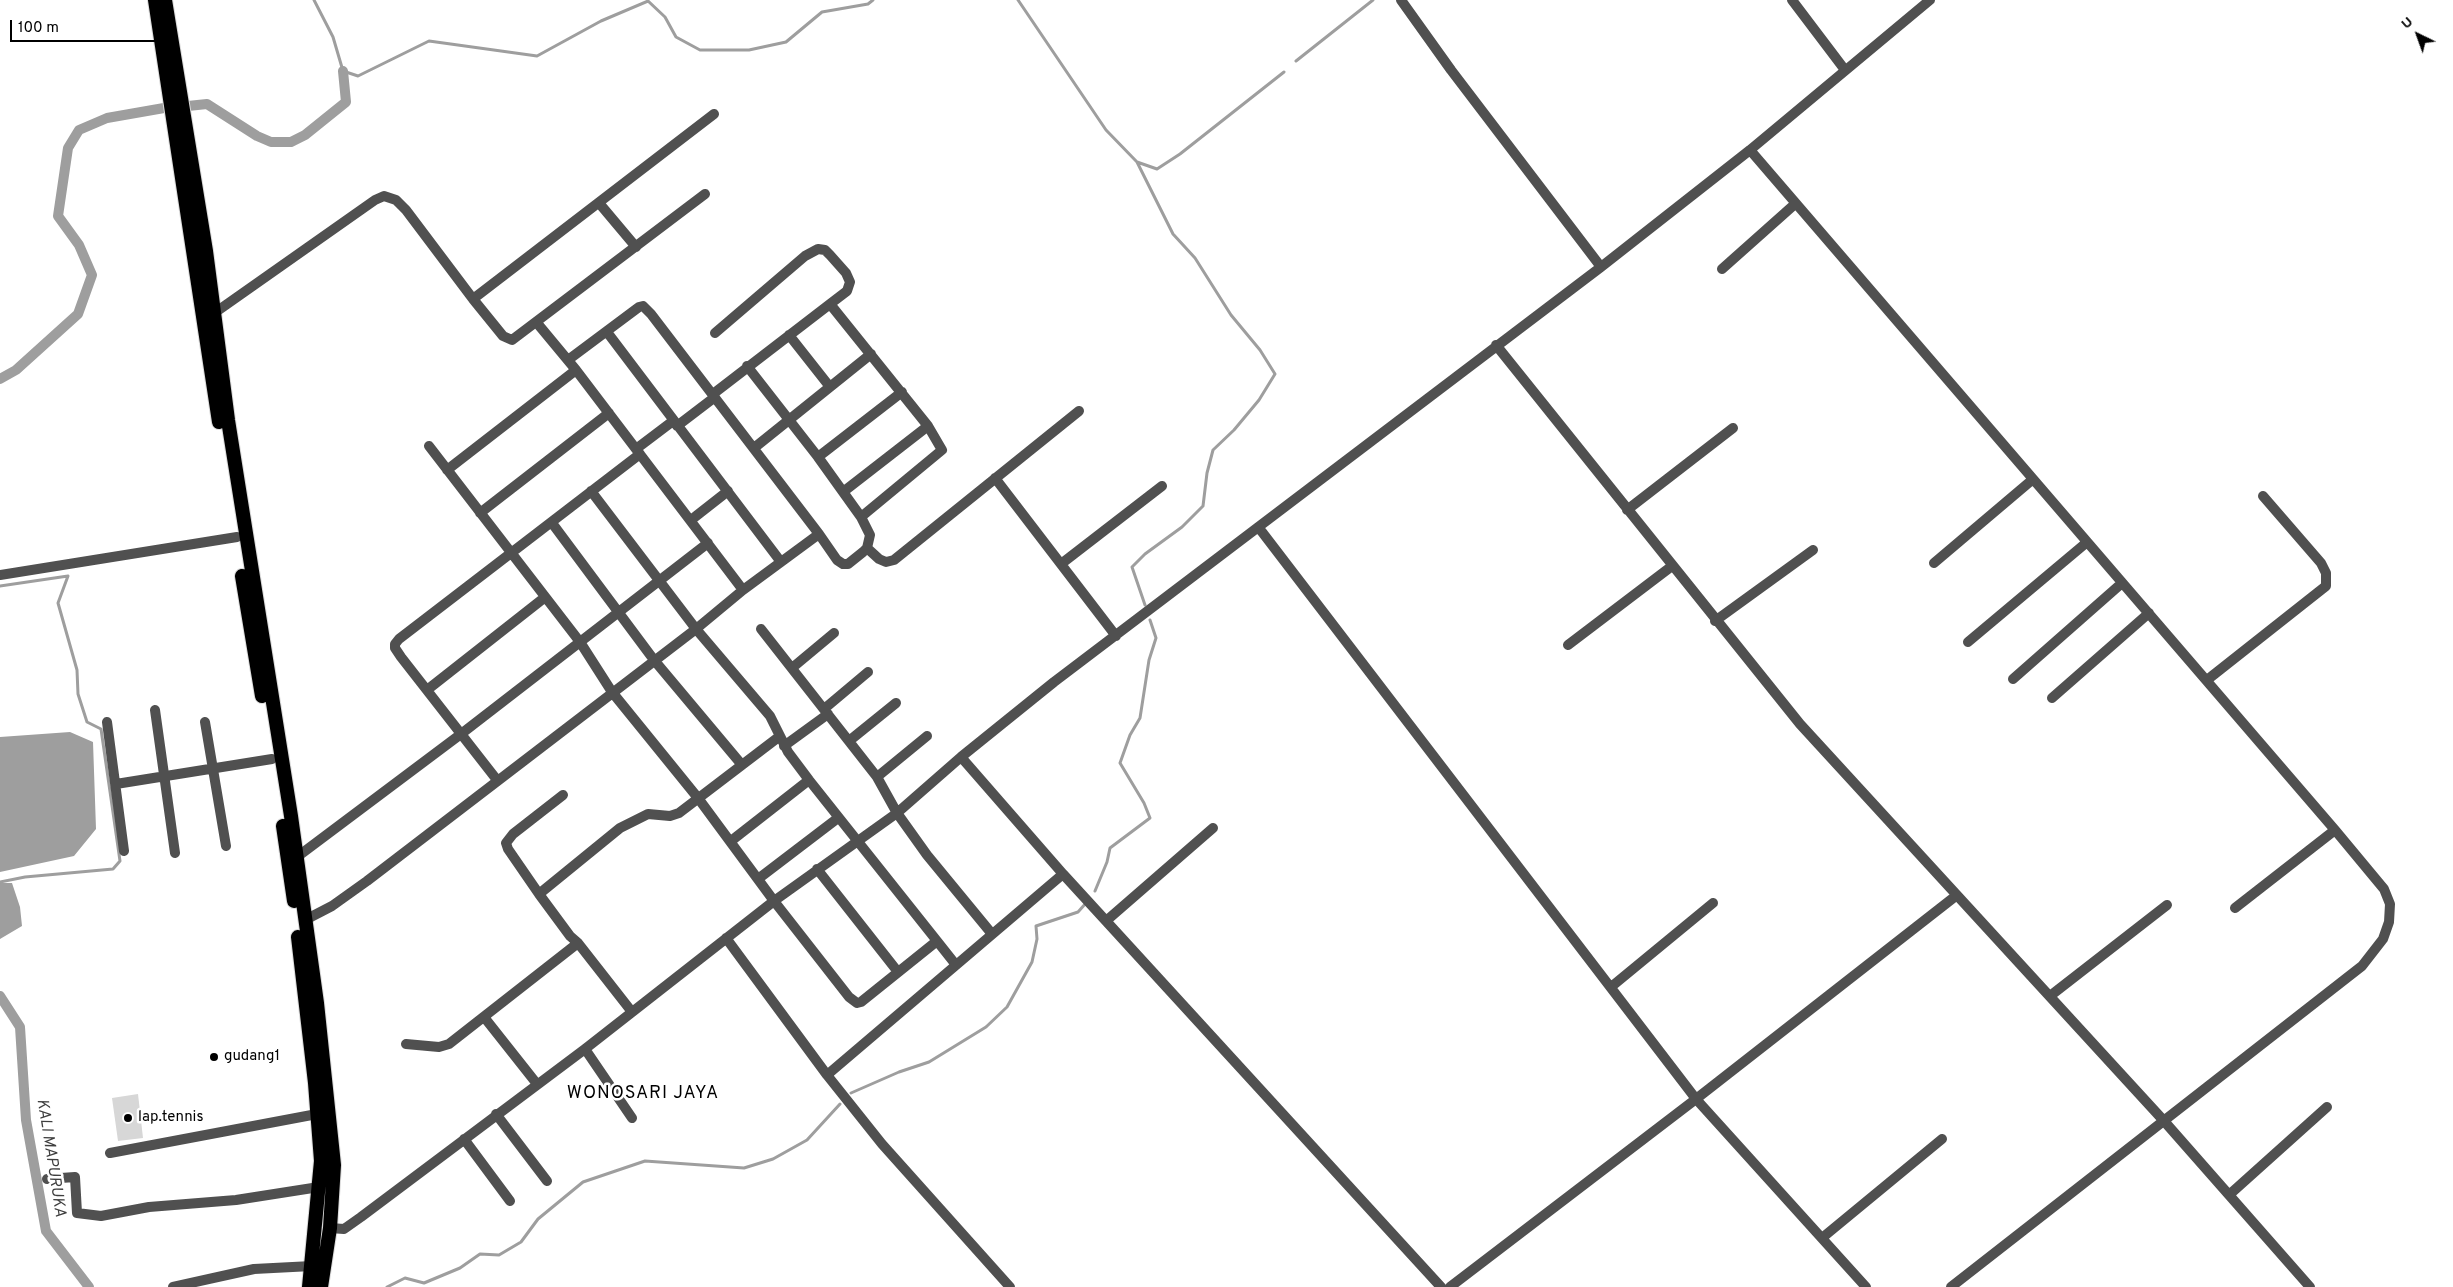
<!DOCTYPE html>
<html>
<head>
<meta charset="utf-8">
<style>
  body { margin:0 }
  #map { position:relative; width:2453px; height:1287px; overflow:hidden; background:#fff; font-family:Overpass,sans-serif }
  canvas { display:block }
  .north { position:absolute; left:2393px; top:10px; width:50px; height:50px; -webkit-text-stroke:4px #fff; paint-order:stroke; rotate:318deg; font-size:14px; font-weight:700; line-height:20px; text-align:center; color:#000 }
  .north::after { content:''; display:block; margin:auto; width:18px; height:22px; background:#000; clip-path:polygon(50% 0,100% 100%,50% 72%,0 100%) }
  .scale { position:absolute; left:10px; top:20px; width:151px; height:22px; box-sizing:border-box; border:2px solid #000; border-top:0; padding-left:6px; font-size:15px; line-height:18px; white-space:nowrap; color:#000; -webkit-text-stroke:4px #fff; paint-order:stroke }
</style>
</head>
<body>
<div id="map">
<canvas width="2453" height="1287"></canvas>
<div class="north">U</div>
<div class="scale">100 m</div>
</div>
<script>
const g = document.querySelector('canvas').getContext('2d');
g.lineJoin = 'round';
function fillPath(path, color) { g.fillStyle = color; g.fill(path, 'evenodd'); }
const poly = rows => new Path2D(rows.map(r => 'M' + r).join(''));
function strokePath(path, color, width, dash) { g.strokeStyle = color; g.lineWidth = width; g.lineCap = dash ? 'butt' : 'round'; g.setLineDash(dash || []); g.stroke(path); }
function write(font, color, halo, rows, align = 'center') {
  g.font = font + ' Overpass,sans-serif'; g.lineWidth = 5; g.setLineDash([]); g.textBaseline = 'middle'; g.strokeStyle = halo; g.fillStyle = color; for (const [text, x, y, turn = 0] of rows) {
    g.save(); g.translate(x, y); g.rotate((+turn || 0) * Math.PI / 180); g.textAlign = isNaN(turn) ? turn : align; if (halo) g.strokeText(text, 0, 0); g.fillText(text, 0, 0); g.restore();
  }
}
const green = poly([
  [138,1094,143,1138,118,1141,112,1098]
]);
const water = poly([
  [70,732,93,742,96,829,74,856,0,872,0,737],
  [0,883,12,883,20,907,22,926,0,939]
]);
const stream = poly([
  [314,0,333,37,343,71,358,76,429,41,537,56,601,21,648,1,665,17,676,37,700,50,749,50,786,42,822,12,868,4,873,0],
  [1018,0,1106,130,1137,162,1157,169,1180,154,1284,72],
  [1296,61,1373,0],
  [1137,162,1173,234,1195,258,1231,315,1260,350,1275,374,1259,400,1234,430,1213,450,1207,473,1203,506,1182,527,1145,554,1132,567,1145,605],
  [0,586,68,576,58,603,77,670,78,694,87,722,101,729,120,861,113,869,25,877,0,882],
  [1095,891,1107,862,1110,848,1150,818,1144,803,1120,763,1130,735,1140,718,1149,660,1156,638,1150,620],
  [851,1093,899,1072,929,1062,986,1027,1007,1007,1032,962,1037,939,1036,926,1078,912,1086,903],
  [387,1287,405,1278,424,1283,460,1268,480,1254,499,1255,521,1242,538,1219,583,1182,645,1161,744,1168,773,1159,807,1140,840,1104]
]);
const canal = poly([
  [188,106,207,104,257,136,271,142,291,142,305,135,346,102,343,71],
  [0,379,16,370,78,314,92,275,79,245,58,216,68,148,79,130,107,118,164,108],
  [0,996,20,1027,26,1120,46,1231,89,1287]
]);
const minor = poly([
  [1401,0,1451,70,1601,267],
  [1792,0,1845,70],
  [1750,150,2335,830,2384,889,2390,904,2389,922,2383,939,2362,966,1951,1287],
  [599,203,636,247],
  [1722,269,1795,204],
  [473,299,714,114],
  [213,314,375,200,384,196,396,200,406,210,473,299,503,336,512,340,705,194],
  [537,323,576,370,743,590,819,534,651,314,643,306,639,307,568,360],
  [607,332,781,562],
  [715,333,805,256,818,249,825,250,830,255,846,273,850,282,847,291,830,304],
  [789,335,830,387],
  [1496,345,1800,724,2164,1121,2310,1287],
  [747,366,818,457],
  [713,394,830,304,928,426,942,450,861,517,870,535,867,548,863,552,848,564,843,564,837,560,819,534],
  [677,426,715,397],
  [429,446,580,642,612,692,698,798,774,901,849,997,857,1003,861,1002,937,941,809,780,788,752,770,716,696,629,591,491],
  [754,448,871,354],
  [636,449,673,421],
  [447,470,576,370],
  [995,478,1116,636],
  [843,492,928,426],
  [1627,510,1733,428],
  [480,513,609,413],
  [861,517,818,457,902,392],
  [691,520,728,491],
  [552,523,654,660,742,765],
  [1259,528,1696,1099,1866,1287],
  [867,548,879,559,886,562,894,560,1079,411],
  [1934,563,2032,480],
  [1061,564,1162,486],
  [0,575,237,537],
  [1715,621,1813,550],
  [761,629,877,777,897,813,927,855,992,934],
  [1968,642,2086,543],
  [1568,645,1672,566],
  [792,668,834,633],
  [2013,679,2122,583],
  [2207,680,2326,586,2326,573,2321,563,2263,496],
  [427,690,544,598],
  [2052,698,2149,613],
  [824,709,868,672],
  [155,710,175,853],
  [107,722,124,851],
  [205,722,226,846],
  [849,741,896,703],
  [784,746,828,714],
  [961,757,1063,874,1441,1287],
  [877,777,927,736],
  [497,780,401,657,395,648,395,644,399,639,640,454],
  [116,784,272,759],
  [563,795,513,834,506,843,508,849,539,894,620,828,648,814,670,816,679,813,780,736],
  [731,841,809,780],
  [297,857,461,734,708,543],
  [817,869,898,972],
  [758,879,838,818],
  [2235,908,2335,830],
  [305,920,332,906,367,881,696,629,743,590],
  [1106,921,1213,828],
  [726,938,827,1075,882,1144,1010,1287],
  [937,941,956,965],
  [578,943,632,1012],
  [1611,987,1713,903],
  [2050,996,2167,905],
  [484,1017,537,1084],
  [406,1044,439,1047,449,1044,578,943,570,936,539,894],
  [585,1049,632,1118],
  [827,1075,1063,874],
  [496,1114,547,1181],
  [464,1139,510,1201],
  [110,1153,317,1114],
  [47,1179,75,1177,77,1213,101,1216,149,1207,236,1200,319,1187],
  [2229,1195,2327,1107],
  [330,1228,344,1229,361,1217,585,1049,774,901,897,813,961,757,1054,682,1601,267,1750,150,1930,0],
  [1822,1238,1942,1139],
  [173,1287,254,1269,312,1266],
  [1450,1287,1696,1099,1957,895]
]);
const trunk = poly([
  [155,0,219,422],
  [165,0,206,251,228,420,291,816,317,1003,334,1165,330,1228,321,1287],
  [242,576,262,696],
  [283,826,294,901],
  [298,937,315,1083,321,1161,309,1287]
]);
const markers = [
  [214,1057,5,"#000"],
  [128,1118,5,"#000"]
];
const poiNames = [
  ["gudang1",224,1057],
  ["lap.tennis",138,1118]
];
const waterNames = [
  ["KALI MAPURUKA",50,1158,81]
];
const quarterNames = [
  ["WONOSARI JAYA",643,1094]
];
fillPath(green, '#d7d7d7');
fillPath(water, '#9e9e9e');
strokePath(stream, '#9e9e9e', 3);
strokePath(canal, '#9e9e9e', 10);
strokePath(trunk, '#dbdbdb', 16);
strokePath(minor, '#505050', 10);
strokePath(trunk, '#000', 14);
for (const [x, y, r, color] of markers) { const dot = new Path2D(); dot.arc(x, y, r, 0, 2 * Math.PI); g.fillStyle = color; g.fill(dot); strokePath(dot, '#fff', 2); }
write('15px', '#000', '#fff', poiNames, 'left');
write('italic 16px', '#3f3f3f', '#fff', waterNames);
g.letterSpacing = '1px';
write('18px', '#000', '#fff', quarterNames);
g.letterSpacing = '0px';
</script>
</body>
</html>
